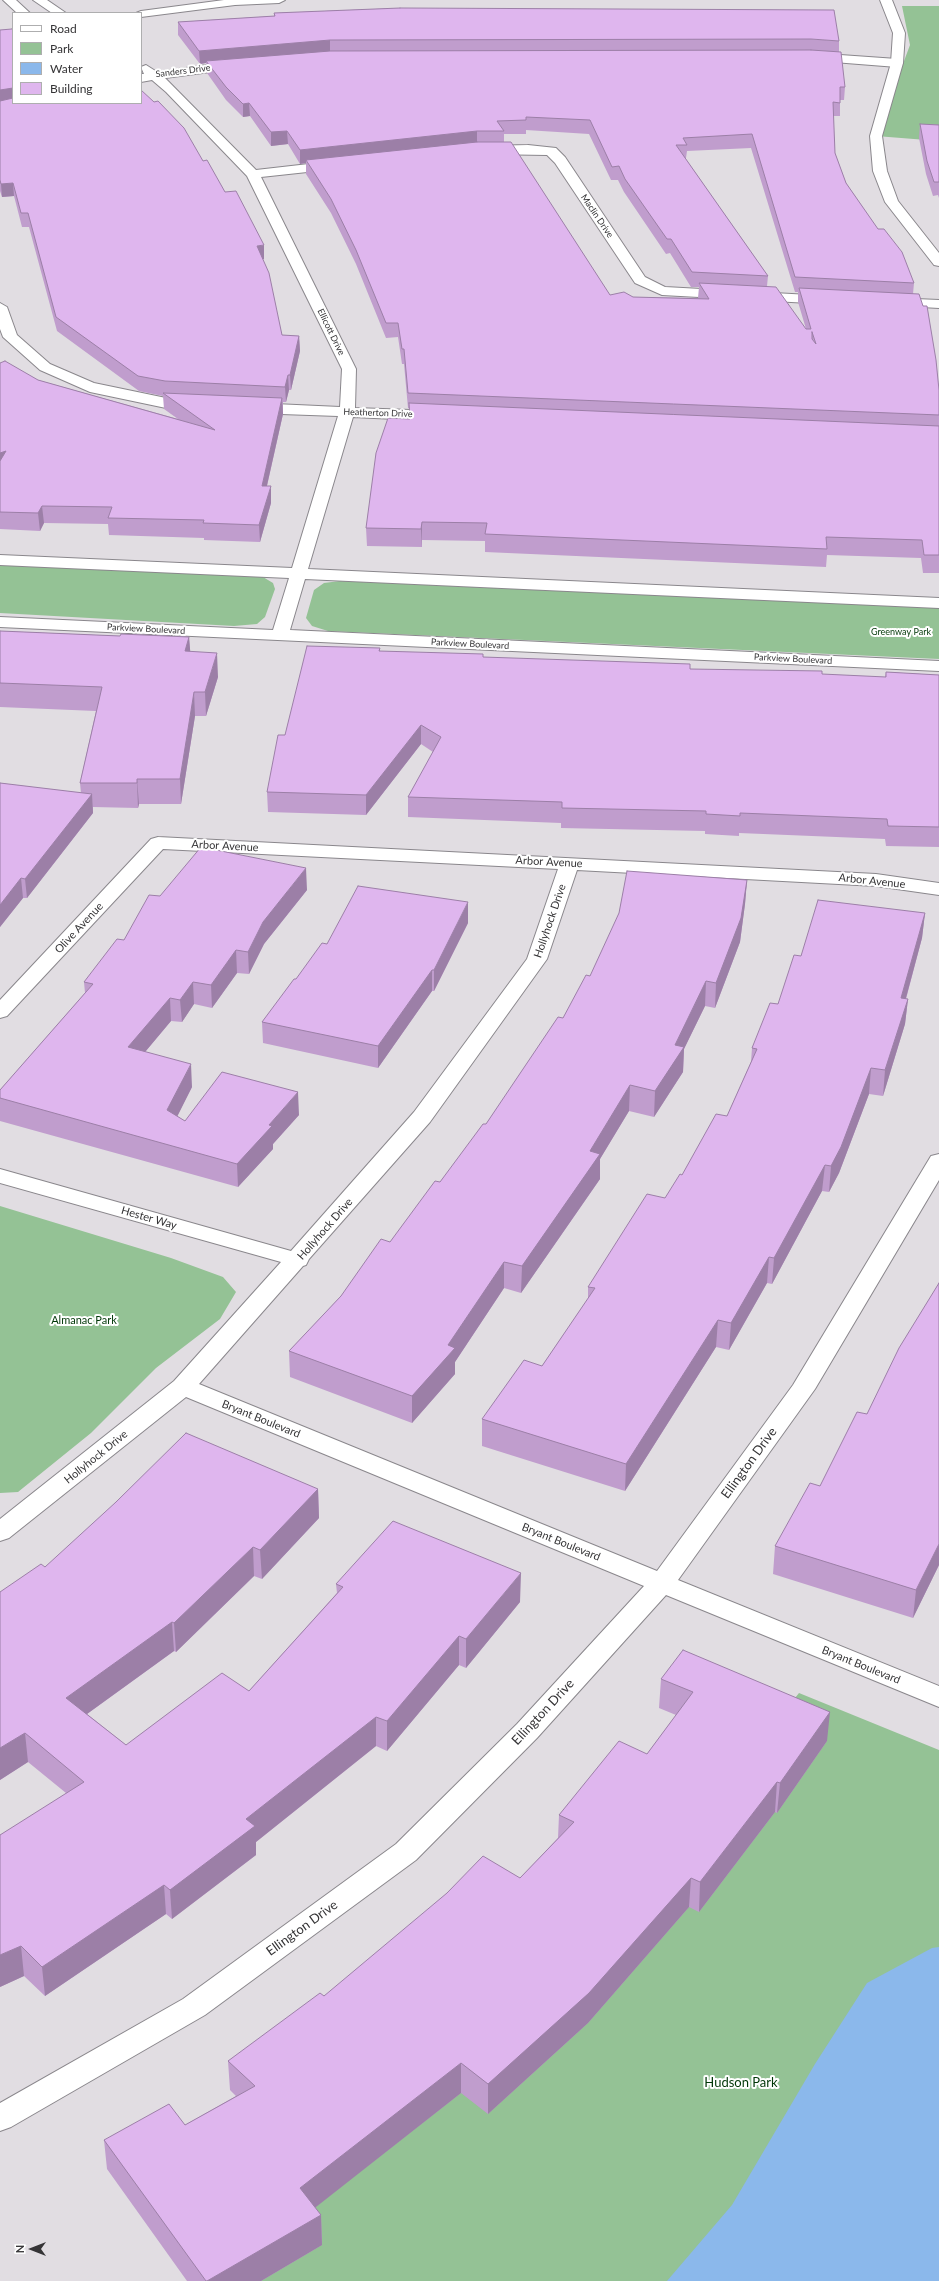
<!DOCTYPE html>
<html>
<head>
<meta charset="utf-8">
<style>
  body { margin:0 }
  #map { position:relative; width:939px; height:2281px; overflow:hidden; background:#e1dde2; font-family:Lato,sans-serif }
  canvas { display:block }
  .legend { position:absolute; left:12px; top:12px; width:130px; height:92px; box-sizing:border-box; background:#fff; border:1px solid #aeaeaf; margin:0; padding:5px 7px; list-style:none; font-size:12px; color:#353436 }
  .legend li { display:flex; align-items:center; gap:8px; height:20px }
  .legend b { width:20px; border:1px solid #aeaeaf }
  .north { position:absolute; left:12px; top:2229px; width:40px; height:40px; -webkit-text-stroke:3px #fff; paint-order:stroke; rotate:270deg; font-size:11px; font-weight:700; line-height:16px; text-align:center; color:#353436 }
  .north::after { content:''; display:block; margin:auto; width:14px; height:18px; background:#353436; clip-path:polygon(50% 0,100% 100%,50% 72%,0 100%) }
</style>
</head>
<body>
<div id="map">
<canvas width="939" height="2281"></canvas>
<ul class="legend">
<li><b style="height:5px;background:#fff"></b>Road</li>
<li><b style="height:11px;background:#94c295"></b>Park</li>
<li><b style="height:11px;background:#8bb8eb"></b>Water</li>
<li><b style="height:11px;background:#dfb6ee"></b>Building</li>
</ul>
<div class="north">N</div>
</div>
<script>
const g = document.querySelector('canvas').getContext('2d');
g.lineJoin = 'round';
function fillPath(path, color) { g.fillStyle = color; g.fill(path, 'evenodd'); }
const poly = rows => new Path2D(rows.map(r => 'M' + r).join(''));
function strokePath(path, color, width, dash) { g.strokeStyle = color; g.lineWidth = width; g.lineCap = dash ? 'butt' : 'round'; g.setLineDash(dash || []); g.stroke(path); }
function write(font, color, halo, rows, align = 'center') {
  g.font = font + ' Lato,sans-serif'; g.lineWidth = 4; g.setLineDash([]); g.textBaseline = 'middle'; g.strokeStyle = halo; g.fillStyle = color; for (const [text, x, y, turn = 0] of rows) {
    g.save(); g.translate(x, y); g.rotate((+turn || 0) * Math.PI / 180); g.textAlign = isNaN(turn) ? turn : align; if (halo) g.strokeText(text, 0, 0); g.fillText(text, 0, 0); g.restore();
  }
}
const green = poly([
  [902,6,939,6,939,141,876,136,910,45],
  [0,564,263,577,273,583,275,589,265,617,257,624,234,626,0,613],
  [340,581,939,608,939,659,328,631,312,626,306,618,314,590,324,583],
  [0,1206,171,1258,223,1277,236,1292,220,1319,156,1368,91,1433,18,1492,0,1493],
  [799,1693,939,1750,939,2281,232,2281,566,1984]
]);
const water = poly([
  [939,1947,939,2281,667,2281,732,2205,815,2064,867,1983,932,1948]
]);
const street = poly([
  [3,0,16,0,30,13,17,13,3,0],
  [33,0,47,0,66,13,52,13,33,0],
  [812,53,897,59,903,63,897,67,808,60,806,57,812,53],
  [236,61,240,62,242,65,240,68,165,78,256,170,335,161,342,165,335,169,261,177,356,369,355,408,438,411,443,413,446,416,443,419,438,421,353,417,308,569,939,598,939,608,305,579,290,630,939,661,939,671,0,627,0,617,273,630,289,578,0,565,0,555,292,568,338,416,253,413,248,411,245,408,248,405,253,403,340,407,342,369,247,176,166,92,152,80,141,82,141,74,144,74,141,67,146,65,157,72,236,61],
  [528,145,556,148,565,157,645,277,665,287,828,296,835,300,828,304,662,295,635,283,555,163,547,155,485,154,479,150,485,146,528,145],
  [892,298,939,300,939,308,887,305,885,302,887,299,892,298],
  [0,303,7,307,17,335,50,364,94,383,166,398,195,400,200,402,203,405,200,408,195,410,166,408,90,392,40,370,3,337,0,329,0,303],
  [158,837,876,874,939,883,939,895,876,886,577,870,547,959,430,1122,309,1259,306,1265,303,1266,199,1384,657,1571,793,1385,928,1161,931,1156,939,1154,939,1180,815,1389,678,1580,939,1686,939,1707,666,1595,537,1738,416,1860,205,2015,11,2127,0,2131,0,2103,183,1999,396,1844,517,1724,644,1586,186,1397,9,1538,0,1541,0,1519,174,1381,281,1262,0,1183,0,1169,291,1251,414,1112,527,959,558,869,163,849,7,1016,0,1018,0,1000,151,839,158,837]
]);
const secondary = poly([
  [224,0,285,0,279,3,235,5,141,17,141,13,136,13,141,11,224,0],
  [880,0,892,0,905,33,903,63,882,136,887,171,898,201,939,253,939,266,934,265,885,202,873,171,870,136,891,63,893,33,880,0]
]);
const wall = poly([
  [400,8,839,41,839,52,845,87,844,100,840,100,840,116,833,116,835,153,846,183,914,283,913,294,939,390,939,573,923,573,921,558,827,555,826,567,485,552,485,541,422,540,422,547,367,546,366,528,409,419,409,408,408,408,404,364,402,364,398,337,386,338,356,264,331,213,306,174,306,163,300,164,288,144,271,146,250,116,243,117,226,100,207,73,206,63,200,64,178,35,178,22,274,16,274,13],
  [526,130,589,134,611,180,618,180,624,192,666,254,670,253,691,287,699,287,698,298,699,298,633,297,610,295,504,142,504,134,526,134],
  [751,148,795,292,798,292,798,302,806,329,767,286,768,276,685,158,686,158,687,151],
  [0,30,13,30,13,103,203,161,264,259,263,259,282,335,299,336,300,351,291,390,289,390,286,402,283,402,283,414,267,486,271,503,260,542,204,540,204,538,109,535,108,524,44,523,40,531,0,529,0,363,38,380,178,419,164,409,163,396,139,391,57,331,29,227,22,227,14,196,2,197,0,191],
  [920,124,939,125,939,198,938,195,933,196,926,174,919,138],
  [0,631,120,636,189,637,190,652,218,677,206,716,195,716,181,804,139,804,138,808,93,807,93,813,27,898,23,898,0,927,0,783,81,793,80,783,96,711,0,707],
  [380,648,380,651,690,669,885,677,886,672,939,675,939,847,886,846,885,839,739,833,739,836,705,834,705,831,561,828,561,823,408,817,408,797,433,752,421,744,366,815,268,812,267,792,285,735],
  [747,880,745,904,740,942,715,1008,705,1006,684,1049,683,1072,654,1117,629,1111,600,1159,600,1179,521,1293,504,1288,455,1362,455,1374,412,1423,290,1377,289,1351,341,1296,390,1242,440,1182,486,1124,563,1018,590,976],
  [307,890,264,944,249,974,237,973,212,1008,194,1004,182,1022,171,1021,145,1052,192,1087,177,1116,185,1121,299,1115,273,1144,273,1149,238,1187,0,1121,0,1090,85,993,84,982,124,940,160,896],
  [925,913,922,938,906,999,908,999,905,1024,883,1096,869,1094,839,1173,829,1192,822,1191,772,1284,767,1283,729,1350,716,1347,625,1491,482,1446,482,1419,542,1366,588,1299,588,1287,665,1198,682,1175,727,1116,751,1062,752,1048,778,1004,801,956],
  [468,923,434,991,432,991,378,1068,263,1043,262,1022,296,979,327,944],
  [939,1283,939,1565,913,1618,773,1574,775,1546,820,1486,867,1414],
  [318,1489,319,1518,262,1579,254,1576,176,1652,174,1651,87,1714,126,1745,249,1691,337,1593,336,1584,520,1602,466,1668,459,1665,387,1751,376,1746,256,1842,256,1855,172,1919,166,1914,45,1996,24,1976,0,1987,66,1793,28,1762,0,1780,45,1567],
  [661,1679,827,1741,777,1813,775,1812,699,1912,689,1907,588,2023,488,2114,461,2093,315,2207,321,2215,322,2245,261,2281,187,2281,107,2169,104,2140,185,2125,236,2096,230,2090,228,2061,324,1996,520,1878,558,1838,559,1815,647,1754,676,1715,659,1708]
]);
const shadedWall = poly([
  [330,40,330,52,206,61,206,63,200,64,199,51],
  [12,87,13,101,0,103,0,90],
  [249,103,250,116,243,117,243,104],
  [287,131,288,144,271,146,271,132],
  [477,131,477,145,306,160,306,163,300,164,300,150],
  [13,183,14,196,2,197,1,184],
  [264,245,264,259,258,260,257,246],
  [299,336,300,351,291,390,290,375],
  [288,375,289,390,286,402,285,387],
  [282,398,283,414,263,503,262,486],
  [6,451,0,471,0,453],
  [271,486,271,503,260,542,259,525],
  [42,506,44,523,40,531,38,513],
  [422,522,422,547,421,529],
  [189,637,191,660,185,651],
  [217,653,218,677,206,716,205,692],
  [194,692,195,716,181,804,180,779],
  [421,725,421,744,366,815,366,795],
  [137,779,139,804,138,808,137,783],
  [92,794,93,813,27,898,25,879],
  [306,868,307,890,264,944,249,974,248,952,263,922],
  [21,878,23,898,0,927,0,905],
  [747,880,745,904,740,942,715,1008,716,983],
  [468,902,468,923,434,991,434,970],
  [925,913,922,938,899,1024,901,998],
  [236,950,237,973,212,1008,211,985],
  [432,970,432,991,378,1068,378,1046],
  [706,981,705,1006,684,1049,683,1072,654,1117,655,1091,675,1045],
  [193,982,194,1004,182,1022,180,1000],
  [170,998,171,1021,130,1070,128,1047],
  [908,999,905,1024,883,1096,885,1070],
  [191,1064,192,1087,169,1133,167,1110],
  [871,1068,869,1094,839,1173,829,1192,831,1166],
  [630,1085,629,1111,600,1159,600,1179,521,1293,522,1266,590,1151],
  [298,1092,299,1115,273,1144,273,1149,238,1187,237,1164,269,1125],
  [825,1165,822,1191,772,1284,774,1258],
  [769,1257,767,1283,729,1350,731,1323],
  [504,1262,504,1288,455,1362,455,1374,412,1423,412,1396,448,1345],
  [718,1320,716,1347,625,1491,626,1464],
  [318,1489,319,1518,262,1579,260,1550],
  [939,1544,939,1565,913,1618,916,1590],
  [253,1547,254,1576,176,1652,174,1623],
  [521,1573,520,1602,466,1668,466,1639],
  [172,1622,174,1651,69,1727,66,1698],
  [459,1636,459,1665,387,1751,387,1721],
  [830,1712,827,1741,777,1813,780,1783],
  [376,1717,376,1746,256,1842,256,1855,172,1919,170,1890,246,1819],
  [25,1733,28,1762,0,1780,0,1748],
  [777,1782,775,1812,699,1912,700,1882],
  [691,1878,689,1907,588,2023,488,2114,488,2084],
  [164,1885,166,1914,45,1996,42,1967],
  [21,1946,24,1976,0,1987,0,1955],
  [461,2063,461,2093,302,2218,300,2188],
  [321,2215,322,2245,261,2281,207,2281]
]);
const building = poly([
  [400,8,834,10,839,41,811,39,330,40,199,51,178,22,275,16,274,13,400,8],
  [12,29,13,30,13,88,0,90,0,30,12,29],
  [811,50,841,52,845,87,840,87,840,103,833,102,835,153,846,183,878,229,884,229,902,252,914,283,795,277,752,134,683,138,687,145,676,145,768,276,692,272,671,239,667,239,625,179,619,166,612,167,590,120,526,117,526,120,497,121,504,131,477,131,300,150,287,131,271,132,249,103,243,104,226,87,206,61,330,51,811,50],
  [141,90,154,102,158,101,184,128,203,161,207,160,225,192,236,191,264,245,257,246,269,273,282,335,299,336,290,375,288,375,285,387,165,381,138,376,56,317,28,213,21,213,13,183,1,184,0,180,0,101,13,98,13,103,141,103,141,90],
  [920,124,939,125,939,182,934,182,927,161,920,124],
  [477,142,511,142,610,295,624,292,633,297,709,299,699,283,776,287,806,329,811,329,799,288,919,294,923,306,927,306,936,360,939,390,939,415,408,393,404,349,402,349,398,323,386,323,356,250,331,199,306,160,477,142],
  [812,332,816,344,812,339,812,332],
  [5,361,38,380,215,430,163,393,282,398,262,486,271,486,259,525,203,523,204,520,108,518,112,507,42,506,38,513,0,512,0,461,6,451,0,453,0,363,5,361],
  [409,403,939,426,939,555,924,555,922,540,826,537,827,549,485,534,487,523,422,522,421,529,366,528,376,453,388,418,410,419,409,403],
  [0,631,120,636,121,634,189,637,185,651,217,653,205,692,194,692,180,779,137,779,137,783,80,783,102,687,0,683,0,631],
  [307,646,380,648,379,651,483,654,483,657,690,664,690,669,822,671,822,674,886,677,886,672,939,675,939,827,888,826,887,819,740,813,740,816,706,814,706,811,562,808,562,802,408,797,441,737,421,725,366,795,267,792,278,735,285,735,307,646],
  [0,783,92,794,25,879,21,878,0,905,0,783],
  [201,847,306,868,263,922,248,952,236,950,211,985,193,982,180,1000,170,998,128,1047,191,1064,167,1110,185,1121,222,1072,298,1092,269,1125,272,1126,237,1164,0,1098,0,1090,93,984,84,982,117,939,124,940,149,895,160,896,201,847],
  [627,871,747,880,741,918,716,983,706,981,675,1045,684,1047,655,1091,630,1085,590,1151,600,1154,522,1266,504,1262,448,1345,455,1348,412,1396,289,1351,341,1296,381,1239,390,1242,435,1181,440,1182,483,1124,486,1124,558,1017,563,1018,586,975,590,976,619,913,627,871],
  [358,886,468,902,434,970,432,970,378,1046,262,1022,294,979,296,979,322,943,327,944,358,886],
  [818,900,925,913,901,998,908,999,885,1070,871,1068,841,1147,831,1166,825,1165,774,1258,769,1257,731,1323,718,1320,626,1464,482,1419,524,1360,542,1366,595,1288,588,1287,647,1194,665,1198,680,1174,682,1175,716,1114,727,1116,757,1049,752,1048,770,1003,778,1004,794,955,801,956,818,900],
  [939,1283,939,1544,916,1590,775,1546,810,1483,820,1486,857,1412,867,1414,899,1348,939,1283],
  [186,1433,318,1489,260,1550,253,1547,174,1623,172,1622,66,1698,126,1745,222,1673,249,1691,343,1587,336,1584,393,1521,521,1573,466,1639,459,1636,387,1721,376,1717,246,1819,255,1826,170,1890,164,1885,42,1967,21,1946,0,1955,0,1835,84,1782,25,1733,0,1748,0,1592,41,1564,45,1567,116,1502,186,1433],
  [683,1650,830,1712,780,1783,777,1782,700,1882,691,1878,589,1993,488,2084,461,2063,300,2188,321,2215,207,2281,206,2281,104,2140,169,2104,185,2125,255,2086,228,2061,320,1993,324,1996,447,1893,483,1856,520,1878,574,1822,559,1815,619,1741,647,1754,693,1692,661,1679,683,1650]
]);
const farStreetnames = [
  ["Sanders Drive",183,71,-7],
  ["Maclin Drive",597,216,56],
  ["Ellicott Drive",331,332,64],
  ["Heatherton Drive",378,413,2],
  ["Parkview Boulevard",146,629,3],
  ["Parkview Boulevard",470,644,3],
  ["Parkview Boulevard",793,659,3]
];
const farParknames = [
  ["Greenway Park",901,632]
];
const streetNames = [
  ["Arbor Avenue",225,846,3],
  ["Arbor Avenue",549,862,3],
  ["Arbor Avenue",872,881,6],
  ["Hollyhock Drive",550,921,-71],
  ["Olive Avenue",79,928,-47],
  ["Hester Way",149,1218,16],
  ["Hollyhock Drive",325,1229,-49],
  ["Bryant Boulevard",261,1419,22],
  ["Hollyhock Drive",96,1457,-39],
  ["Bryant Boulevard",561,1542,22],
  ["Bryant Boulevard",861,1665,22]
];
const parkNames = [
  ["Almanac Park",84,1320]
];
const nearStreetnames = [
  ["Ellington Drive",749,1463,-54],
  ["Ellington Drive",543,1712,-47],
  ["Ellington Drive",302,1928,-36]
];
const nearParknames = [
  ["Hudson Park",741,2083]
];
fillPath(green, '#94c295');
fillPath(water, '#8bb8eb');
strokePath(street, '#8a878c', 2);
strokePath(secondary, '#8a878c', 2);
fillPath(street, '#fff');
fillPath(secondary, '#fff');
fillPath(wall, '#c09dcd');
fillPath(shadedWall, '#9c7fa7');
fillPath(building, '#dfb6ee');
strokePath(building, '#9c7fa7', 1);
write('9px', '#353436', '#fff', farStreetnames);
write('9px', '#003707', '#fff', farParknames);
write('11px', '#353436', '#fff', streetNames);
write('11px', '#003707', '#fff', parkNames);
write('13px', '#353436', '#fff', nearStreetnames);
write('13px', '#003707', '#fff', nearParknames);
</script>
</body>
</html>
